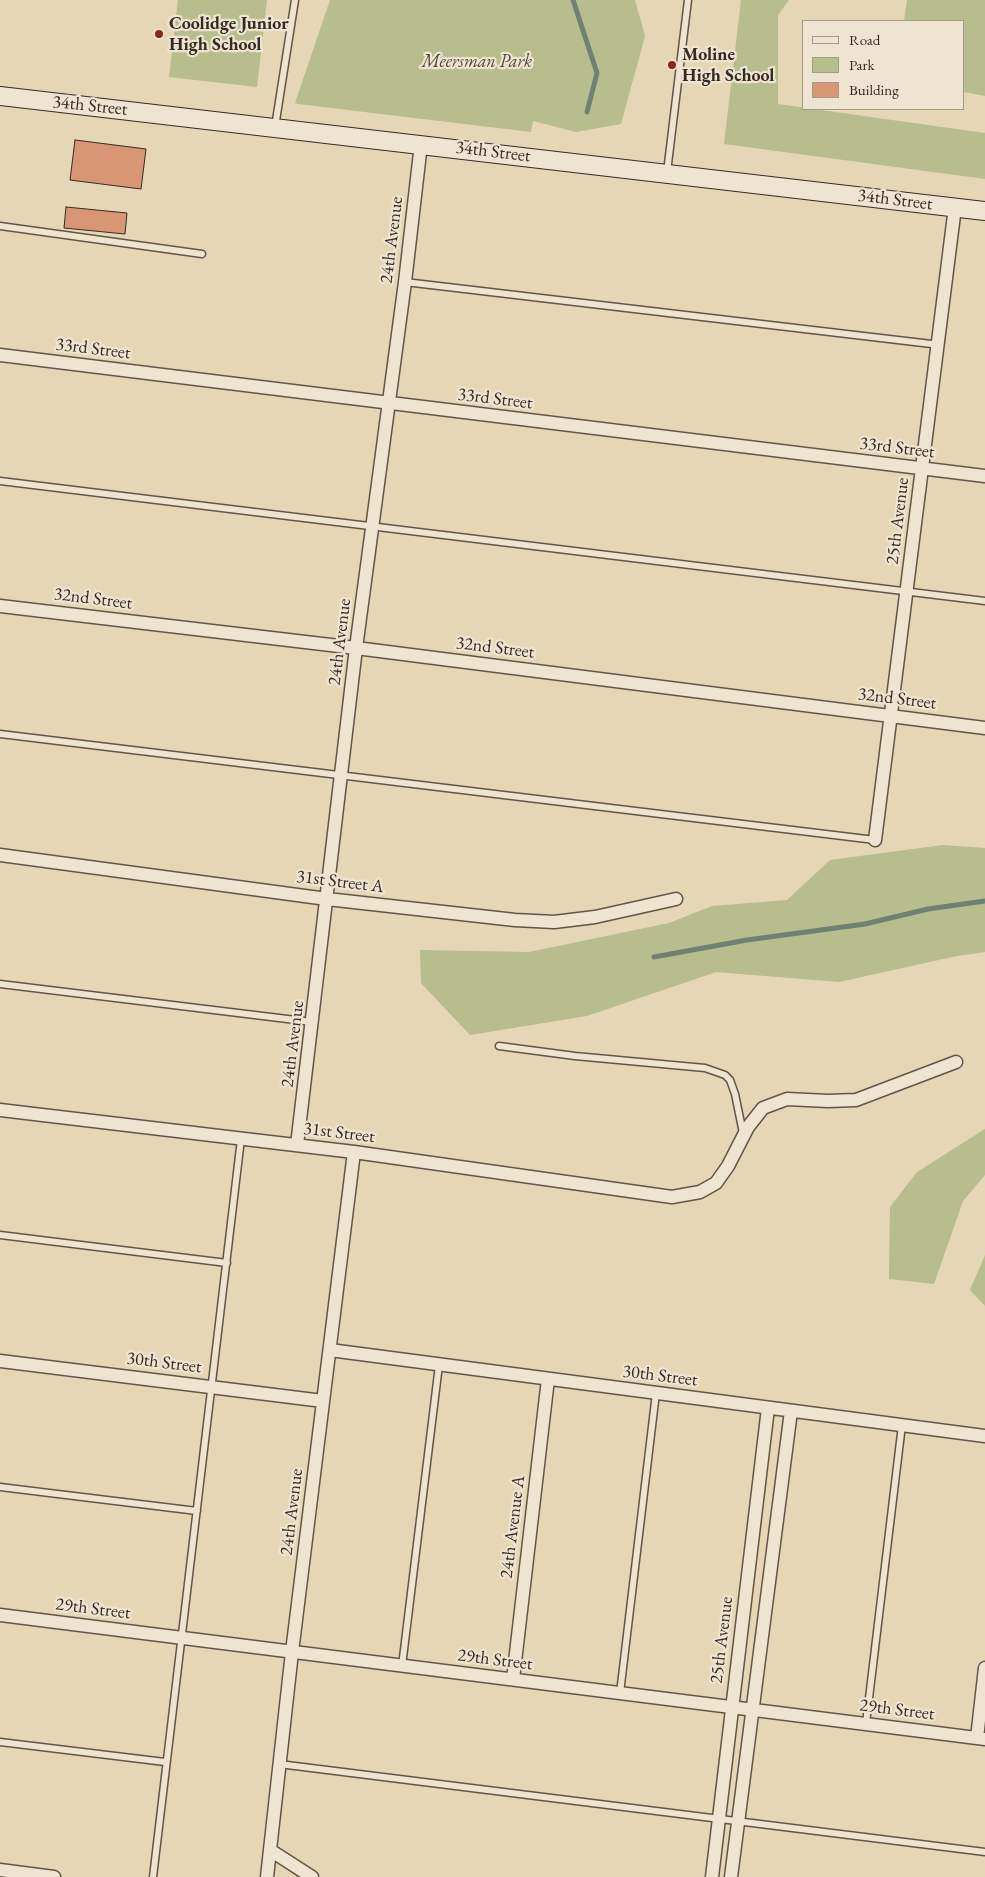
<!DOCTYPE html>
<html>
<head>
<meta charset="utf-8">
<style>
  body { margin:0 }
  #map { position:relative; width:985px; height:1877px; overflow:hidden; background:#e5d6b5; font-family:"EB Garamond",serif }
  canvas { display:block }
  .legend { position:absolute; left:802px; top:20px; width:162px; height:90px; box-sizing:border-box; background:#eee4cf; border:1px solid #a49a8a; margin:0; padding:6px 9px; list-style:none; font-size:15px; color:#362a23 }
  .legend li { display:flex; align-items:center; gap:10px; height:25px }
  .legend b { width:25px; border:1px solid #a49a8a }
</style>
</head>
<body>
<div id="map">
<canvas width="985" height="1877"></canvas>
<ul class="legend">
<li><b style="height:6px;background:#eee4cf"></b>Road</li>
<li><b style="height:14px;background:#b7bd8c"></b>Park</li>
<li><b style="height:14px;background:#d89674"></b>Building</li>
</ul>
</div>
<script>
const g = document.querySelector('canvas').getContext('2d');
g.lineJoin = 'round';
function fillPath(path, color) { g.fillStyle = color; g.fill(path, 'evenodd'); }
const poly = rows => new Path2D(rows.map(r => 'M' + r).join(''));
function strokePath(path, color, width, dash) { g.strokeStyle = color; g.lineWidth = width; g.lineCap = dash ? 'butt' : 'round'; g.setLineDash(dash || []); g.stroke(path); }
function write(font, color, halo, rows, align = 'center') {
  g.font = font + ' "EB Garamond",serif'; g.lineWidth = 4.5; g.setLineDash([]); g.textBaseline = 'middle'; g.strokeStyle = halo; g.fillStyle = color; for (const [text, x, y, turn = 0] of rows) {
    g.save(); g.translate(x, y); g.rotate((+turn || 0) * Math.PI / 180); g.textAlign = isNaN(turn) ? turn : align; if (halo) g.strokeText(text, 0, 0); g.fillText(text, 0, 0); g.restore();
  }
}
const green = poly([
  [178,0,267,0,257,87,169,77],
  [330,0,635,0,645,36,621,124,576,132,533,121,531,132,298,104,295,103],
  [741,0,789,0,778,15,778,104,985,133,985,179,724,144],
  [907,0,985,0,985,96,964,92,964,21,904,21],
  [943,845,985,848,985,952,957,956,839,982,716,972,587,1016,470,1035,421,983,420,950,529,952,669,923,712,906,787,900,830,860],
  [985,1129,985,1175,963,1201,934,1284,889,1279,890,1207,917,1172],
  [985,1255,985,1306,970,1290]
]);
const stream = poly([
  [573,0,597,73,587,112],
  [654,957,747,940,865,924,928,909,985,901]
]);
const building = poly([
  [75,140,146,149,141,189,70,180,75,140],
  [66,207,127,213,125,234,64,228,66,207]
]);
const lane = poly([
  [275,127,295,0],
  [667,172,688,0],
  [0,226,202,254],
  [405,282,940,345],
  [0,481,985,601],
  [0,734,875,840],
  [0,984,312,1022],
  [499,1046,575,1056,705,1068,725,1075,730,1080,735,1094,743,1133],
  [0,1235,227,1263],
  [0,1487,197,1511],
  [402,1666,439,1365],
  [620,1693,656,1393],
  [866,1723,902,1425],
  [0,1742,165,1762],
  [279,1764,985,1852],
  [153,1877,241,1139]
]);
const street = poly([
  [0,355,985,476],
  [0,606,356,648,985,728],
  [875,840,955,207],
  [0,855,327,899,515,920,554,922,595,917,676,899],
  [0,1110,354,1152,672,1197,700,1192,716,1183,728,1166,748,1127,763,1108,787,1099,828,1101,856,1100,956,1062],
  [297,1145,356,648,405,282,421,144],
  [330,1350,985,1436],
  [0,1361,323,1401],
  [0,1615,985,1739],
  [513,1679,548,1379],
  [977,1738,985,1668],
  [270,1850,312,1877],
  [0,1870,54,1877],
  [267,1877,292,1652,354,1152],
  [712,1877,768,1408],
  [731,1877,791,1411]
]);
const secondary = poly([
  [0,96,985,211]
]);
const markers = [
  [159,34,5,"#8f2418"],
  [672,65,5,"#8f2418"]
];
const poiNames = [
  ["Coolidge Junior",169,24],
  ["High School",169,45],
  ["Moline",682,55],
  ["High School",682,76]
];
const parkNames = [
  ["Meersman Park",477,62]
];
const streetNames = [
  ["34th Street",90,106,6],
  ["34th Street",493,152,7],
  ["34th Street",895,200,7],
  ["24th Avenue",392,240,-83],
  ["33rd Street",93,349,7],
  ["33rd Street",495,399,7],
  ["33rd Street",897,448,7],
  ["25th Avenue",898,521,-83],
  ["32nd Street",93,599,7],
  ["24th Avenue",340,642,-83],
  ["32nd Street",495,648,7],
  ["32nd Street",897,699,7],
  ["31st Street A",340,882,7],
  ["24th Avenue",293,1044,-83],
  ["31st Street",339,1133,7],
  ["30th Street",164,1363,7],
  ["30th Street",660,1376,7],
  ["24th Avenue",292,1512,-83],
  ["24th Avenue A",513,1527,-83],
  ["29th Street",93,1609,7],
  ["25th Avenue",722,1640,-83],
  ["29th Street",495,1660,7],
  ["29th Street",897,1710,7]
];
fillPath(green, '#b7bd8c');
strokePath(stream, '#708076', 5);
fillPath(building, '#d89674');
strokePath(building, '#362a23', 1);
strokePath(lane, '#625548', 9);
strokePath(street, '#625548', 15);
strokePath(secondary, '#362a23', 20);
strokePath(lane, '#eee4cf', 6);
strokePath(street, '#eee4cf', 12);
strokePath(secondary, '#eee4cf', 18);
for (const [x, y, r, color] of markers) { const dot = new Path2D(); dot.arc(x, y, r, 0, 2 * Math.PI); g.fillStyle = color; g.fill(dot); strokePath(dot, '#eee4cf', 2); }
write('bold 18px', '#362a23', '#eee4cf', poiNames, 'left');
write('italic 18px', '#504738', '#eee4cf', parkNames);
write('18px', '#362a23', '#eee4cf', streetNames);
</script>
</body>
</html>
